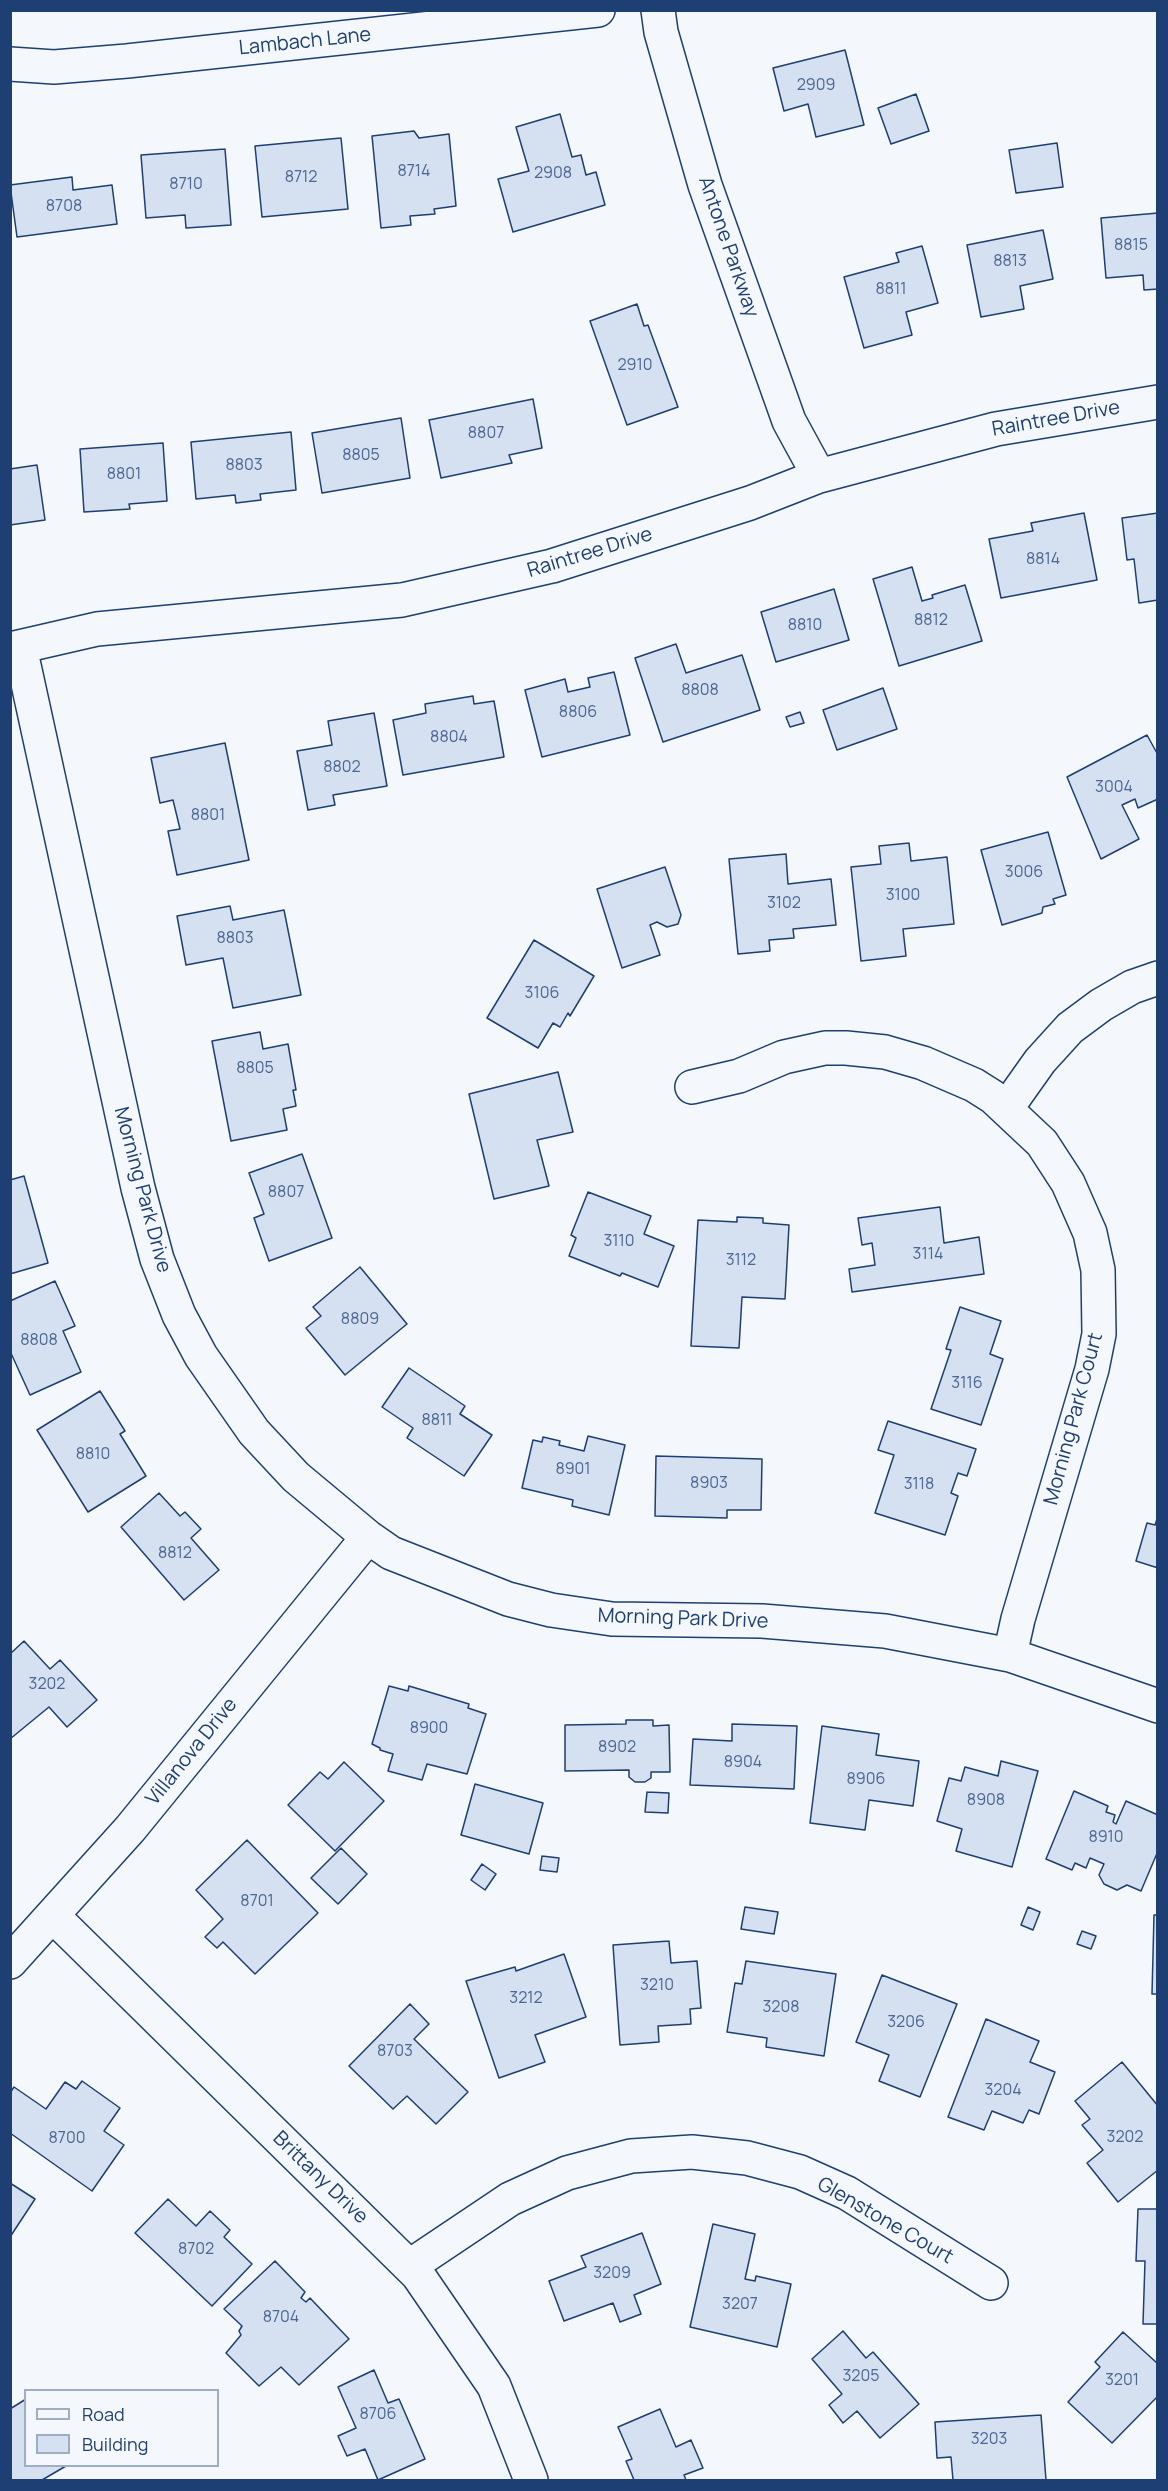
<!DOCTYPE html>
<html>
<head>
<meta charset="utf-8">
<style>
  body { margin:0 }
  #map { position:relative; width:1168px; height:2491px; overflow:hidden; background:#f4f7fb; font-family:Manrope,sans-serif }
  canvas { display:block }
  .frame { position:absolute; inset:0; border:12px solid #1d3f73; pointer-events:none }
  .legend { position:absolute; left:24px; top:2389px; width:195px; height:78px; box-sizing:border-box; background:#f4f7fb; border:2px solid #9eadc5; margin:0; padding:8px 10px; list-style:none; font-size:18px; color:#1d3f73 }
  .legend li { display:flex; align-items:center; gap:12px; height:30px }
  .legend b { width:30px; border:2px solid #9eadc5 }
</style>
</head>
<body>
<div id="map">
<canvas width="1168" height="2491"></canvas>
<div class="frame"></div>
<ul class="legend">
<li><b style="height:8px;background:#f4f7fb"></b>Road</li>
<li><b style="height:16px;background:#d5e0f0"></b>Building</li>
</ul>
</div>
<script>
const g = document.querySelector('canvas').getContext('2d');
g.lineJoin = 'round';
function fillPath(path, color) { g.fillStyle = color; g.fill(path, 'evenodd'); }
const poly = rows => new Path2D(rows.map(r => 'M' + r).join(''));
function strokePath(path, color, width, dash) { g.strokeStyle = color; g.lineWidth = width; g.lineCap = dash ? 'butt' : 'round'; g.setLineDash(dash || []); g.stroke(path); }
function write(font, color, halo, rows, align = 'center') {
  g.font = font + ' Manrope,sans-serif'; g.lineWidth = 4.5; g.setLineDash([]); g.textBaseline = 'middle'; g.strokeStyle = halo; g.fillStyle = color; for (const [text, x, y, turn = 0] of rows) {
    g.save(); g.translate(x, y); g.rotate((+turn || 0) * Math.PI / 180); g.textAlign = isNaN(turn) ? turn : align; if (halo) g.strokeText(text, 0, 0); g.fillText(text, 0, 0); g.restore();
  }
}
const building = poly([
  [845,50,864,125,816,137,808,104,784,111,773,68,845,50],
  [916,94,929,131,891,144,878,108,916,94],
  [560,114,572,157,581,155,586,175,596,172,605,205,513,232,498,179,529,171,516,127,560,114],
  [414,131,419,138,449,134,456,206,434,209,435,214,410,216,411,225,381,228,372,136,414,131],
  [341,138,348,209,262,217,255,146,341,138],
  [1057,143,1063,187,1016,193,1009,150,1057,143],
  [225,149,231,225,186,228,185,215,146,218,141,155,225,149],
  [72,177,73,190,112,185,117,224,17,237,10,185,72,177],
  [1158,213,1158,289,1144,290,1143,275,1106,278,1101,218,1158,213],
  [1043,230,1053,279,1020,286,1024,309,981,317,967,245,1043,230],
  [922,246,938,303,906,312,912,335,864,348,844,277,899,262,896,253,922,246],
  [637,304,644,326,648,325,678,407,627,425,590,321,637,304],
  [533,399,542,448,509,455,512,463,441,478,429,420,533,399],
  [401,418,410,478,322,493,312,433,401,418],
  [291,432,296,490,260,494,261,500,236,503,235,495,196,499,191,442,291,432],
  [163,443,167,501,129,504,130,509,84,512,80,449,163,443],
  [37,465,45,520,10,525,10,469,37,465],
  [1084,513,1097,580,1001,598,989,539,1033,531,1031,523,1084,513],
  [1158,513,1158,600,1139,603,1134,559,1127,560,1122,518,1158,513],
  [912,567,922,601,933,598,932,595,965,585,982,641,899,666,873,579,912,567],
  [834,589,849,640,776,662,761,612,834,589],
  [676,644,686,673,742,655,760,710,663,742,635,658,676,644],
  [614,672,630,735,542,757,525,690,565,679,568,692,590,687,588,678,614,672],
  [883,688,897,729,837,750,823,710,883,688],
  [473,696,474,704,494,701,504,757,403,775,393,720,426,713,425,704,473,696],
  [800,712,804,723,790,727,786,717,800,712],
  [374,713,387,786,333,795,335,805,308,810,297,751,332,745,328,721,374,713],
  [1147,735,1158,755,1158,799,1138,808,1135,799,1122,805,1139,839,1101,859,1067,777,1147,735],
  [225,743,249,860,177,875,168,831,180,829,173,800,160,803,151,758,225,743],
  [1048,832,1066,895,1053,899,1055,904,1043,907,1042,913,1002,925,981,850,1048,832],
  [909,843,911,861,947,857,954,924,903,929,906,956,861,961,851,867,881,864,879,846,909,843],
  [786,854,788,884,831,879,836,925,793,929,794,938,769,940,770,951,738,954,729,859,786,854],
  [665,867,681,915,678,924,667,927,657,922,650,925,660,955,622,968,597,889,665,867],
  [230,906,233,920,284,910,301,995,233,1008,223,958,186,965,177,916,230,906],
  [534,940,594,976,570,1016,568,1013,560,1027,553,1023,538,1048,487,1018,534,940],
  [260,1032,263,1049,288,1044,296,1090,293,1090,296,1106,283,1109,287,1130,231,1141,212,1041,260,1032],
  [558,1072,573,1132,537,1140,549,1186,494,1199,469,1094,558,1072],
  [302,1154,332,1238,269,1261,254,1218,264,1214,249,1173,302,1154],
  [24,1176,48,1263,10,1274,10,1180,24,1176],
  [588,1192,651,1216,644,1234,674,1246,658,1287,622,1273,620,1276,569,1256,576,1238,571,1235,588,1192],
  [940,1207,944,1243,979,1237,984,1274,852,1292,849,1269,875,1265,872,1243,862,1245,858,1218,940,1207],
  [737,1217,763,1218,763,1223,789,1225,785,1299,742,1297,739,1348,691,1346,698,1220,737,1222,737,1217],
  [360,1267,407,1324,345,1375,306,1328,321,1316,313,1307,360,1267],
  [55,1281,75,1326,63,1331,81,1372,30,1395,10,1351,10,1301,55,1281],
  [960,1307,1001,1321,990,1354,1003,1359,981,1425,931,1409,951,1350,946,1349,960,1307],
  [409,1368,465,1406,460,1414,492,1435,464,1476,407,1438,413,1428,382,1407,409,1368],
  [100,1391,125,1431,120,1434,146,1476,88,1512,37,1430,100,1391],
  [888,1421,976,1449,967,1476,958,1473,951,1493,958,1496,945,1535,875,1513,894,1455,878,1450,888,1421],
  [588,1436,625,1445,609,1515,572,1506,573,1500,522,1488,533,1440,542,1442,543,1437,560,1441,559,1445,584,1451,588,1436],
  [656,1456,762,1459,761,1510,727,1510,727,1518,655,1516,656,1456],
  [159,1493,180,1516,185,1512,201,1529,191,1538,219,1570,184,1600,121,1527,159,1493],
  [1158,1516,1158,1568,1136,1561,1147,1523,1155,1525,1158,1516],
  [24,1641,50,1669,60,1660,97,1700,67,1727,49,1707,10,1739,10,1654,24,1641],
  [389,1686,408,1691,409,1686,469,1704,468,1708,486,1714,467,1774,427,1764,422,1780,388,1771,393,1754,380,1750,380,1748,372,1744,389,1686],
  [626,1720,653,1720,653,1726,669,1725,670,1772,651,1772,651,1778,645,1782,635,1782,629,1777,629,1770,565,1771,565,1725,626,1724,626,1720],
  [732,1724,797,1726,794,1789,690,1785,693,1739,732,1741,732,1724],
  [822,1726,879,1734,876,1755,919,1761,913,1806,869,1800,865,1830,810,1823,822,1726],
  [1001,1761,1038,1771,1012,1867,956,1851,962,1829,937,1821,949,1778,961,1781,965,1767,998,1776,1001,1761],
  [344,1762,384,1801,335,1851,288,1805,320,1772,328,1779,344,1762],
  [475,1784,543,1803,529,1854,461,1835,475,1784],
  [1074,1791,1108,1806,1106,1812,1115,1815,1113,1822,1116,1824,1126,1801,1158,1815,1158,1851,1141,1891,1127,1885,1117,1890,1104,1884,1099,1875,1104,1864,1090,1858,1086,1868,1075,1863,1072,1870,1046,1859,1074,1791],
  [647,1792,669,1793,668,1813,645,1812,647,1792],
  [247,1840,318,1913,255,1974,223,1942,217,1948,205,1937,223,1919,196,1890,247,1840],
  [341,1848,367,1874,338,1904,311,1878,341,1848],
  [542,1856,559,1858,557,1872,540,1870,542,1856],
  [482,1864,496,1874,485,1890,471,1880,482,1864],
  [745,1907,778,1912,774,1934,741,1929,745,1907],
  [1028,1907,1040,1912,1033,1930,1021,1925,1028,1907],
  [1154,1915,1158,1915,1158,1994,1152,1994,1154,1915],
  [1082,1931,1096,1936,1091,1949,1077,1944,1082,1931],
  [669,1941,671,1963,697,1961,701,2008,690,2009,691,2024,658,2026,659,2042,620,2045,613,1945,669,1941],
  [564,1954,586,2017,535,2035,545,2062,499,2078,466,1981,515,1967,516,1971,564,1954],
  [746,1961,836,1974,824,2056,766,2047,767,2038,727,2032,735,1983,742,1984,746,1961],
  [882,1975,957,2004,920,2097,879,2081,889,2055,856,2042,882,1975],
  [410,2004,429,2024,414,2039,468,2092,436,2124,407,2096,393,2109,349,2066,410,2004],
  [986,2019,1039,2041,1030,2062,1055,2072,1039,2114,1029,2110,1023,2123,992,2111,984,2130,948,2117,986,2019],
  [1122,2062,1158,2106,1158,2170,1118,2202,1087,2163,1103,2150,1082,2125,1090,2119,1075,2101,1122,2062],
  [82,2081,120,2108,104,2131,124,2145,92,2191,10,2133,10,2093,14,2087,46,2109,65,2082,76,2089,82,2081],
  [10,2183,35,2199,10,2237,10,2183],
  [168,2199,196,2226,210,2211,230,2230,224,2237,252,2264,212,2306,135,2233,168,2199],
  [1138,2209,1158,2209,1158,2324,1143,2324,1145,2261,1136,2261,1138,2209],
  [713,2224,755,2234,745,2279,755,2281,756,2276,791,2284,777,2347,690,2327,713,2224],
  [642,2233,661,2284,634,2295,641,2314,620,2322,613,2303,564,2321,549,2281,586,2267,581,2256,642,2233],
  [275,2261,305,2292,301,2298,306,2302,310,2298,349,2339,299,2385,281,2367,259,2386,226,2353,241,2335,239,2331,242,2326,224,2309,275,2261],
  [843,2331,866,2358,873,2352,919,2404,880,2438,857,2411,843,2423,829,2405,842,2394,812,2359,843,2331],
  [1123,2332,1158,2364,1158,2396,1112,2443,1068,2402,1100,2367,1095,2362,1123,2332],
  [374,2370,388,2403,399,2399,425,2459,378,2480,365,2449,347,2456,338,2436,356,2428,338,2387,374,2370],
  [26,2399,26,2466,66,2466,42,2480,10,2480,10,2409,26,2399],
  [660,2409,676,2447,691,2440,703,2468,684,2475,686,2480,634,2480,626,2461,632,2459,618,2427,660,2409],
  [1041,2415,1046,2480,953,2480,951,2457,937,2458,935,2422,1041,2415]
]);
const minor = poly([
  [658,10,661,32,705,185,789,421,819,476],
  [10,64,54,67,127,61,598,10],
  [20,647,138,1188,157,1259,179,1315,201,1356,254,1432,296,1477,368,1537,391,1553,508,1599,551,1610,612,1619,762,1621,885,1631,1010,1655,1158,1706],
  [10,649,97,629,402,600,552,566,750,503,819,476,996,429,1158,402],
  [692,1087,739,1076,784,1057,825,1048,846,1048,885,1052,923,1063,974,1085,993,1097,1042,1143,1068,1183,1090,1233,1098,1270,1099,1334,1092,1369,1018,1619,1010,1655],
  [1006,1109,1040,1061,1070,1028,1101,1005,1132,987,1158,978],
  [53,1916,418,2275,494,2386,531,2480],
  [10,1962,130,1829,368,1537],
  [410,2266,510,2199,567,2173,631,2156,692,2152,747,2158,800,2172,847,2193,991,2283]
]);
const numberNames = [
  ["2909",816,86],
  ["8714",414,172],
  ["2908",553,174],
  ["8712",301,178],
  ["8710",186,185],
  ["8708",64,207],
  ["8815",1131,246],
  ["8813",1010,262],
  ["8811",891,290],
  ["2910",635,366],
  ["8807",486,434],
  ["8805",361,456],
  ["8803",244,466],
  ["8801",124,475],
  ["8814",1043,560],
  ["8812",931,621],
  ["8810",805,626],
  ["8808",700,691],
  ["8806",578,713],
  ["8804",449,738],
  ["8802",342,768],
  ["3004",1114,788],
  ["8801",208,816],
  ["3006",1024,873],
  ["3100",903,896],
  ["3102",784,904],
  ["8803",235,939],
  ["3106",542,994],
  ["8805",255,1069],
  ["8807",286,1193],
  ["3110",619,1242],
  ["3114",928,1255],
  ["3112",741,1261],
  ["8809",360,1320],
  ["8808",39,1341],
  ["3116",967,1384],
  ["8811",437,1421],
  ["8810",93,1455],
  ["8901",573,1470],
  ["8903",709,1484],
  ["3118",919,1485],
  ["8812",175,1554],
  ["3202",47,1685],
  ["8900",429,1729],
  ["8902",617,1748],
  ["8904",743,1763],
  ["8906",866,1780],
  ["8908",986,1801],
  ["8910",1106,1838],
  ["8701",257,1902],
  ["3210",657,1986],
  ["3212",526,1999],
  ["3208",781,2008],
  ["3206",906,2023],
  ["8703",395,2052],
  ["3204",1003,2091],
  ["3202",1125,2138],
  ["8700",67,2139],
  ["8702",196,2250],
  ["3209",612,2274],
  ["3207",740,2305],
  ["8704",281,2318],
  ["3205",861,2377],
  ["3201",1122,2381],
  ["8706",378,2415],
  ["3203",989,2440]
];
const streetNames = [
  ["Lambach Lane",305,42,-6],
  ["Antone Parkway",728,247,71],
  ["Raintree Drive",1056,419,-10],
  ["Raintree Drive",590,553,-17],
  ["Morning Park Drive",142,1190,75],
  ["Morning Park Court",1074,1419,-75],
  ["Morning Park Drive",683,1619,2],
  ["Villanova Drive",192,1752,-51],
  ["Brittany Drive",320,2178,44],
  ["Glenstone Court",885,2221,30]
];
fillPath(building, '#d5e0f0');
strokePath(building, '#1d3f73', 1.5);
strokePath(minor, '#1d3f73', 36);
strokePath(minor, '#f4f7fb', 33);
write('16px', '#4b6792', null, numberNames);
write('20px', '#1d3f73', '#f4f7fb', streetNames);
</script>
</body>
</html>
